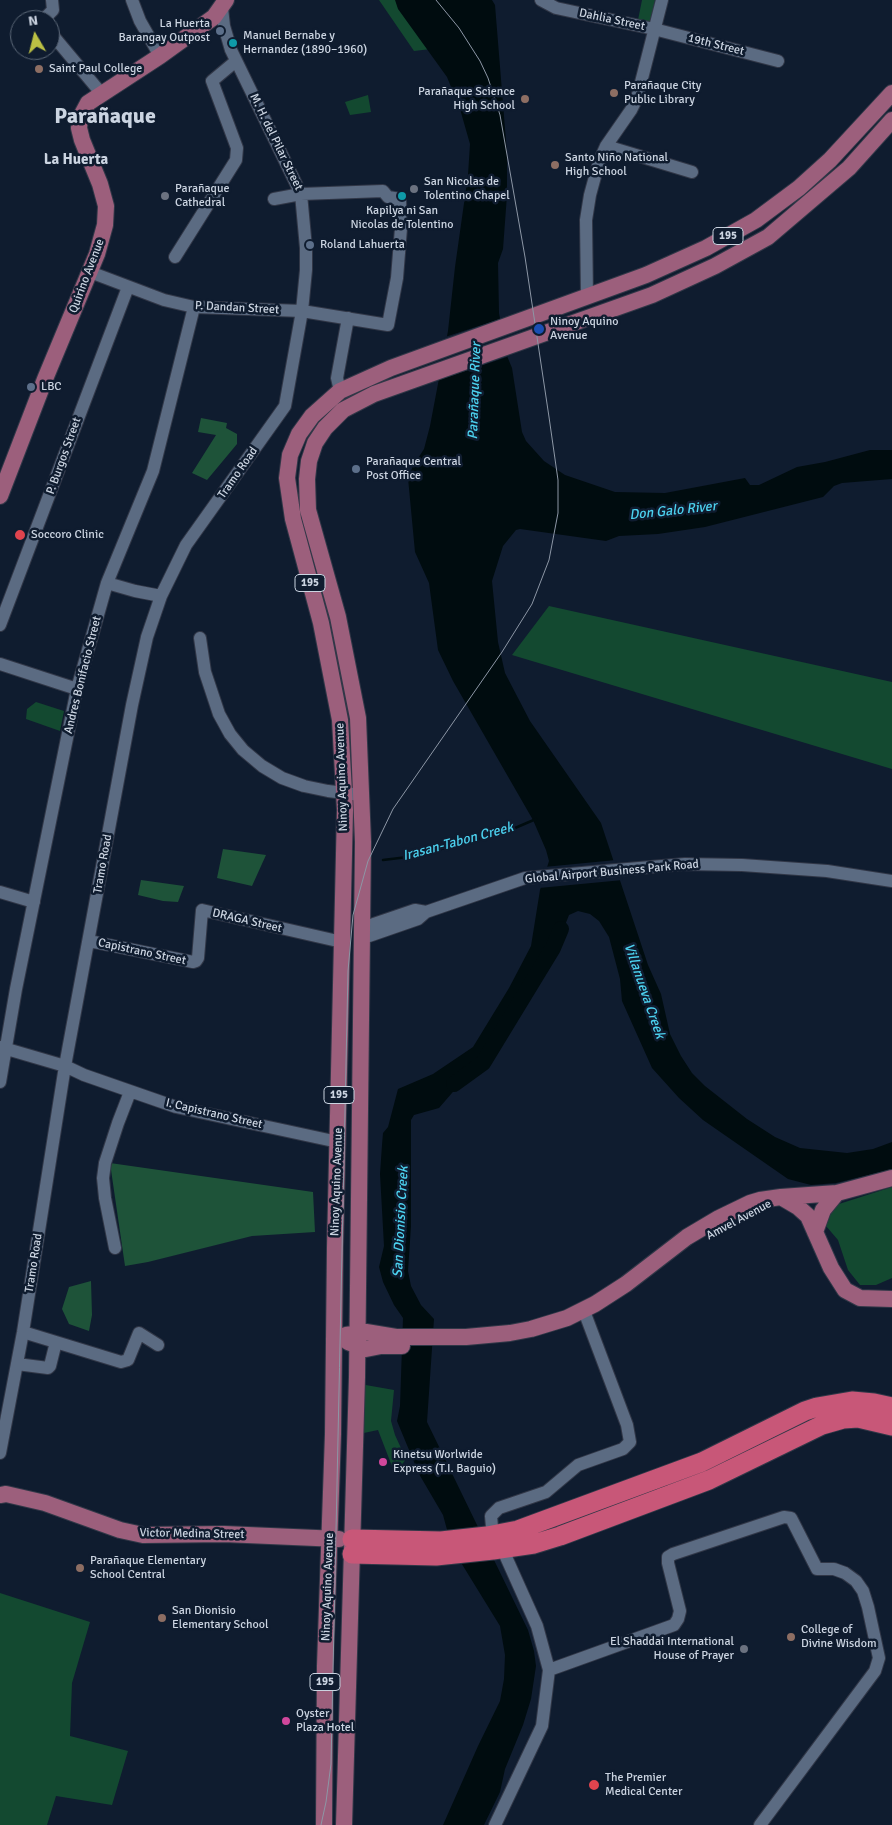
<!DOCTYPE html>
<html>
<head>
<meta charset="utf-8">
<style>
  body { margin:0 }
  #map { position:relative; width:892px; height:1825px; overflow:hidden; background:#0f1c2f; font-family:Signika,sans-serif }
  canvas { display:block }
  .north { position:absolute; left:10px; top:10px; width:50px; height:50px; box-sizing:border-box; background:#0f1c2f; border:1px solid #5a6676; border-radius:50%; rotate:352deg; font-size:14px; font-weight:700; line-height:20px; text-align:center; color:#cbd4e1 }
  .north::after { content:''; display:block; margin:auto; width:18px; height:22px; background:#bbc044; clip-path:polygon(50% 0,100% 100%,50% 72%,0 100%) }
</style>
</head>
<body>
<div id="map">
<canvas width="892" height="1825"></canvas>
<div class="north">N</div>
</div>
<script>
const g = document.querySelector('canvas').getContext('2d');
g.lineJoin = 'round';
function fillPath(path, color) { g.fillStyle = color; g.fill(path, 'evenodd'); }
const poly = rows => new Path2D(rows.map(r => 'M' + r).join(''));
function strokePath(path, color, width, dash) { g.strokeStyle = color; g.lineWidth = width; g.lineCap = dash ? 'butt' : 'round'; g.setLineDash(dash || []); g.stroke(path); }
function write(font, color, halo, rows, align = 'center') {
  g.font = font + ' Signika,sans-serif'; g.lineWidth = 5; g.setLineDash([]); g.textBaseline = 'middle'; g.strokeStyle = halo; g.fillStyle = color; for (const [text, x, y, turn = 0] of rows) {
    g.save(); g.translate(x, y); g.rotate((+turn || 0) * Math.PI / 180); g.textAlign = isNaN(turn) ? turn : align; if (halo) g.strokeText(text, 0, 0); g.fillText(text, 0, 0); g.restore();
  }
}
const green = poly([
  [379,0,399,0,431,49,414,51],
  [642,0,655,0,651,22,638,20],
  [368,95,371,112,350,115,345,102],
  [549,606,892,682,892,769,512,655],
  [36,702,64,711,60,731,26,719,27,709],
  [892,1187,892,1278,876,1285,860,1285,848,1270,838,1240,826,1226,829,1214,839,1204],
  [360,1384,394,1390,391,1421,395,1435,406,1459,395,1474,378,1430,359,1434],
  [0,1593,90,1622,72,1683,70,1736,128,1751,112,1805,56,1796,47,1825,0,1825]
]);
const forest = poly([
  [201,418,227,423,226,428,237,434,237,444,207,480,192,473,216,435,198,432],
  [223,849,266,855,252,886,217,878],
  [141,880,184,886,178,902,163,901,138,895],
  [110,1163,313,1192,315,1232,252,1236,148,1262,125,1266],
  [91,1281,92,1315,89,1331,69,1324,62,1309,69,1287]
]);
const water = poly([
  [395,0,492,0,495,5,507,153,507,195,503,249,498,263,499,313,507,356,512,368,522,432,526,441,544,461,565,475,615,492,665,493,745,478,750,485,759,485,797,467,825,462,870,450,892,450,892,479,842,483,834,486,823,497,705,527,658,534,619,536,606,541,520,529,516,530,503,546,492,581,498,642,505,673,530,721,601,823,648,965,661,994,670,1034,681,1056,692,1073,705,1086,747,1119,775,1137,800,1148,847,1153,873,1149,892,1142,892,1169,836,1183,811,1185,788,1179,703,1120,679,1098,652,1068,622,1001,620,979,609,937,599,921,590,914,578,911,569,915,560,938,542,962,484,1056,439,1108,414,1115,411,1120,411,1226,408,1271,411,1286,421,1305,434,1319,427,1422,528,1630,534,1651,536,1666,531,1699,523,1725,505,1769,500,1792,484,1825,443,1825,478,1746,500,1701,504,1679,505,1655,500,1626,452,1548,443,1515,419,1474,397,1421,400,1406,403,1318,394,1305,383,1282,379,1267,384,1246,380,1174,382,1145,383,1133,388,1127,398,1089,433,1074,473,1047,509,988,531,946,540,890,549,861,546,850,533,820,453,681,438,650,429,583,415,552,408,478,413,466,424,449,430,426,448,331,455,267,468,175,470,144,460,109,447,77,398,9]
]);
const pier = poly([
  [503,318,510,356,436,381,445,337],
  [616,860,623,880,539,888,544,867]
]);
const stream = poly([
  [383,860,416,856,515,828,536,819]
]);
const river = poly([
  [454,1084,483,1063,553,948,561,929]
]);
const minor = poly([
  [132,0,140,21,160,56],
  [541,0,556,8,654,29,778,61],
  [43,20,53,10,52,0],
  [50,32,101,93],
  [606,146,692,172],
  [175,257,236,160,237,148,212,81,236,61],
  [90,272,164,300,194,307,302,311,388,325,397,278,401,228,400,199,388,197,383,191,301,194,274,199],
  [587,298,586,220,590,195,599,162,606,146,631,110,637,98,662,0],
  [340,391,337,378,348,318],
  [107,583,135,591,161,596],
  [0,625,128,287],
  [200,638,205,672,219,714,230,734,243,750,262,766,282,778,304,786,328,791,361,795],
  [0,664,77,689],
  [0,892,34,902],
  [426,912,415,910,371,925,363,933,369,936,418,919,426,912,525,878,685,864,742,865,827,871,892,881],
  [89,941,193,962,196,961,198,958,202,910,342,942],
  [0,1047,65,1066,84,1075,176,1107,338,1142],
  [0,1082,16,989,77,689,107,583,153,471,194,307],
  [115,1248,105,1198,103,1178,105,1163,118,1123,130,1092],
  [23,1332,121,1362,128,1360,139,1333,158,1345],
  [17,1364,48,1368,50,1366,56,1342],
  [0,1453,23,1332,65,1066,132,705,147,637,161,596,186,545,285,406,302,311,306,270,306,248,301,194,231,50,224,26,222,8],
  [492,1527,491,1516,499,1508,546,1492,578,1465,623,1449,630,1442,627,1425,584,1311],
  [549,1670,674,1625,678,1619,680,1611,668,1563,668,1557,673,1554,784,1517,791,1518,817,1569,834,1569,845,1573,856,1581,863,1591,868,1607,879,1658,875,1671,760,1825],
  [495,1825,542,1726,549,1670,537,1626,506,1557]
]);
const major = poly([
  [0,496,45,379,97,254,105,225,106,206,100,184,82,140,79,128,80,118,88,103,160,56,214,17,226,0],
  [781,1197,798,1207,808,1216,831,1268,845,1290,860,1298,892,1299],
  [815,1232,823,1210,837,1193],
  [346,1335,366,1332,396,1337,466,1337,510,1333,531,1329,567,1318,595,1304,626,1284,687,1237,719,1218,750,1203,760,1200,781,1197,837,1193,892,1178],
  [348,1342,366,1349,381,1346,402,1346],
  [0,1495,6,1494,45,1503,120,1530,143,1535,224,1534,339,1539],
  [324,1825,325,1666,333,1434,335,1247,345,810,340,720,321,623,293,519,287,478,290,455,299,434,312,416,340,391,391,368,646,275,706,248,756,220,799,188,830,160,892,93],
  [344,1825,357,1377,363,842,358,718,338,617,308,510,307,479,309,461,315,443,325,428,343,410,374,394,652,295,715,266,768,237,849,168,892,120]
]);
const highway = poly([
  [352,1539,441,1541,487,1536,518,1530,702,1462,805,1411,817,1407,852,1401,874,1403,892,1407],
  [352,1554,436,1556,493,1550,534,1544,560,1536,709,1480,822,1425,843,1419,858,1418,892,1426]
]);
const tram = poly([
  [321,1825,326,1802,331,1764,348,971,353,915,368,861,393,809,502,652,532,604,549,560,558,513,558,480,549,417,525,257,500,115,488,78,480,61,459,28,436,0]
]);
const markers = [
  [220,31,5,"#5c6f8a"],
  [233,43,5,"#0f9aa8"],
  [39,69,5,"#8d6e63"],
  [614,93,5,"#8d6e63"],
  [525,99,5,"#8d6e63"],
  [555,165,5,"#8d6e63"],
  [414,189,5,"#6b7280"],
  [165,196,5,"#6b7280"],
  [402,196,5,"#0f9aa8"],
  [310,245,5,"#5c6f8a"],
  [539,329,6,"#1a4fb4"],
  [31,387,5,"#5c6f8a"],
  [356,469,5,"#5c6f8a"],
  [20,535,6,"#e0444e"],
  [383,1462,5,"#d1479c"],
  [80,1568,5,"#8d6e63"],
  [162,1618,5,"#8d6e63"],
  [791,1637,5,"#8d6e63"],
  [744,1649,5,"#6b7280"],
  [286,1721,5,"#d1479c"],
  [594,1785,6,"#e0444e"]
];
const shields = [
  [728,236,30],
  [310,583,30],
  [339,1095,30],
  [325,1682,30]
];
const shieldNames = [
  ["195",728,236],
  ["195",310,583],
  ["195",339,1095],
  ["195",325,1682]
];
const streetNames = [
  ["Dahlia Street",612,20,12],
  ["19th Street",716,45,14],
  ["M. H. del Pilar Street",276,142,64],
  ["Quirino Avenue",87,276,-69],
  ["P. Dandan Street",237,308,3],
  ["P. Burgos Street",64,456,-70],
  ["Tramo Road",238,473,-55],
  ["Andres Bonifacio Street",83,675,-76],
  ["Ninoy Aquino Avenue",342,777,-92],
  ["Tramo Road",103,864,-80],
  ["Global Airport Business Park Road",612,872,-5],
  ["DRAGA Street",247,921,13],
  ["Capistrano Street",142,952,12],
  ["I. Capistrano Street",214,1114,13],
  ["Ninoy Aquino Avenue",337,1182,-88],
  ["Amvel Avenue",739,1220,-28],
  ["Tramo Road",34,1263,-81],
  ["Victor Medina Street",192,1534,1],
  ["Ninoy Aquino Avenue",328,1587,-88]
];
const poiNames = [
  ["La Huerta",210,24,"right"],
  ["Barangay Outpost",210,38,"right"],
  ["Manuel Bernabe y",243,36],
  ["Hernandez (1890–1960)",243,50],
  ["Saint Paul College",49,69],
  ["Parañaque City",624,86],
  ["Public Library",624,100],
  ["Parañaque Science",515,92,"right"],
  ["High School",515,106,"right"],
  ["Santo Niño National",565,158],
  ["High School",565,172],
  ["San Nicolas de",424,182],
  ["Tolentino Chapel",424,196],
  ["Parañaque",175,189],
  ["Cathedral",175,203],
  ["Kapilya ni San",402,211,"center"],
  ["Nicolas de Tolentino",402,225,"center"],
  ["Roland Lahuerta",320,245],
  ["Ninoy Aquino",550,322],
  ["Avenue",550,336],
  ["LBC",41,387],
  ["Parañaque Central",366,462],
  ["Post Office",366,476],
  ["Soccoro Clinic",31,535],
  ["Kinetsu Worlwide",393,1455],
  ["Express (T.I. Baguio)",393,1469],
  ["Parañaque Elementary",90,1561],
  ["School Central",90,1575],
  ["San Dionisio",172,1611],
  ["Elementary School",172,1625],
  ["College of",801,1630],
  ["Divine Wisdom",801,1644],
  ["El Shaddai International",734,1642,"right"],
  ["House of Prayer",734,1656,"right"],
  ["Oyster",296,1714],
  ["Plaza Hotel",296,1728],
  ["The Premier",605,1778],
  ["Medical Center",605,1792]
];
const waterNames = [
  ["Parañaque River",475,391,-88],
  ["Don Galo River",673,511,-6],
  ["Irasan-Tabon Creek",458,842,-15],
  ["Villanueva Creek",644,991,71],
  ["San Dionisio Creek",401,1222,-87]
];
const quarterNames = [
  ["La Huerta",76,160]
];
const townNames = [
  ["Parañaque",105,117]
];
fillPath(green, '#134930');
fillPath(forest, '#1e5339');
fillPath(water, '#000c0f');
fillPath(pier, '#0f1c2f');
strokePath(stream, '#000c0f', 2.5);
strokePath(river, '#000c0f', 16);
strokePath(minor, '#313747', 14);
strokePath(major, '#313747', 18);
strokePath(highway, '#313747', 21);
strokePath(minor, '#5b6b82', 12);
strokePath(major, '#9c5f7c', 16);
strokePath(highway, '#c85778', 19);
strokePath(tram, '#8d97a6', 1);
for (const [x, y, r, color] of markers) { const dot = new Path2D(); dot.arc(x, y, r, 0, 2 * Math.PI); g.fillStyle = color; g.fill(dot); strokePath(dot, '#0f1c2f', 2); }
for (const [x, y, w] of shields) { const box = new Path2D(); box.roundRect(x - w / 2, y - 8.5, w, 17, 4); g.fillStyle = '#0f1c2f'; g.fill(box); strokePath(box, '#cbd4e1', 1); }
write('bold 11px', '#cbd4e1', null, shieldNames);
write('12px', '#cbd4e1', '#0f1c2f', streetNames);
write('12px', '#cbd4e1', '#0f1c2f', poiNames, 'left');
write('italic 14px', '#4cd2f0', '#0f1c2f', waterNames);
write('bold 15px', '#cbd4e1', '#0f1c2f', quarterNames);
write('bold 22px', '#cbd4e1', '#0f1c2f', townNames);
</script>
</body>
</html>
